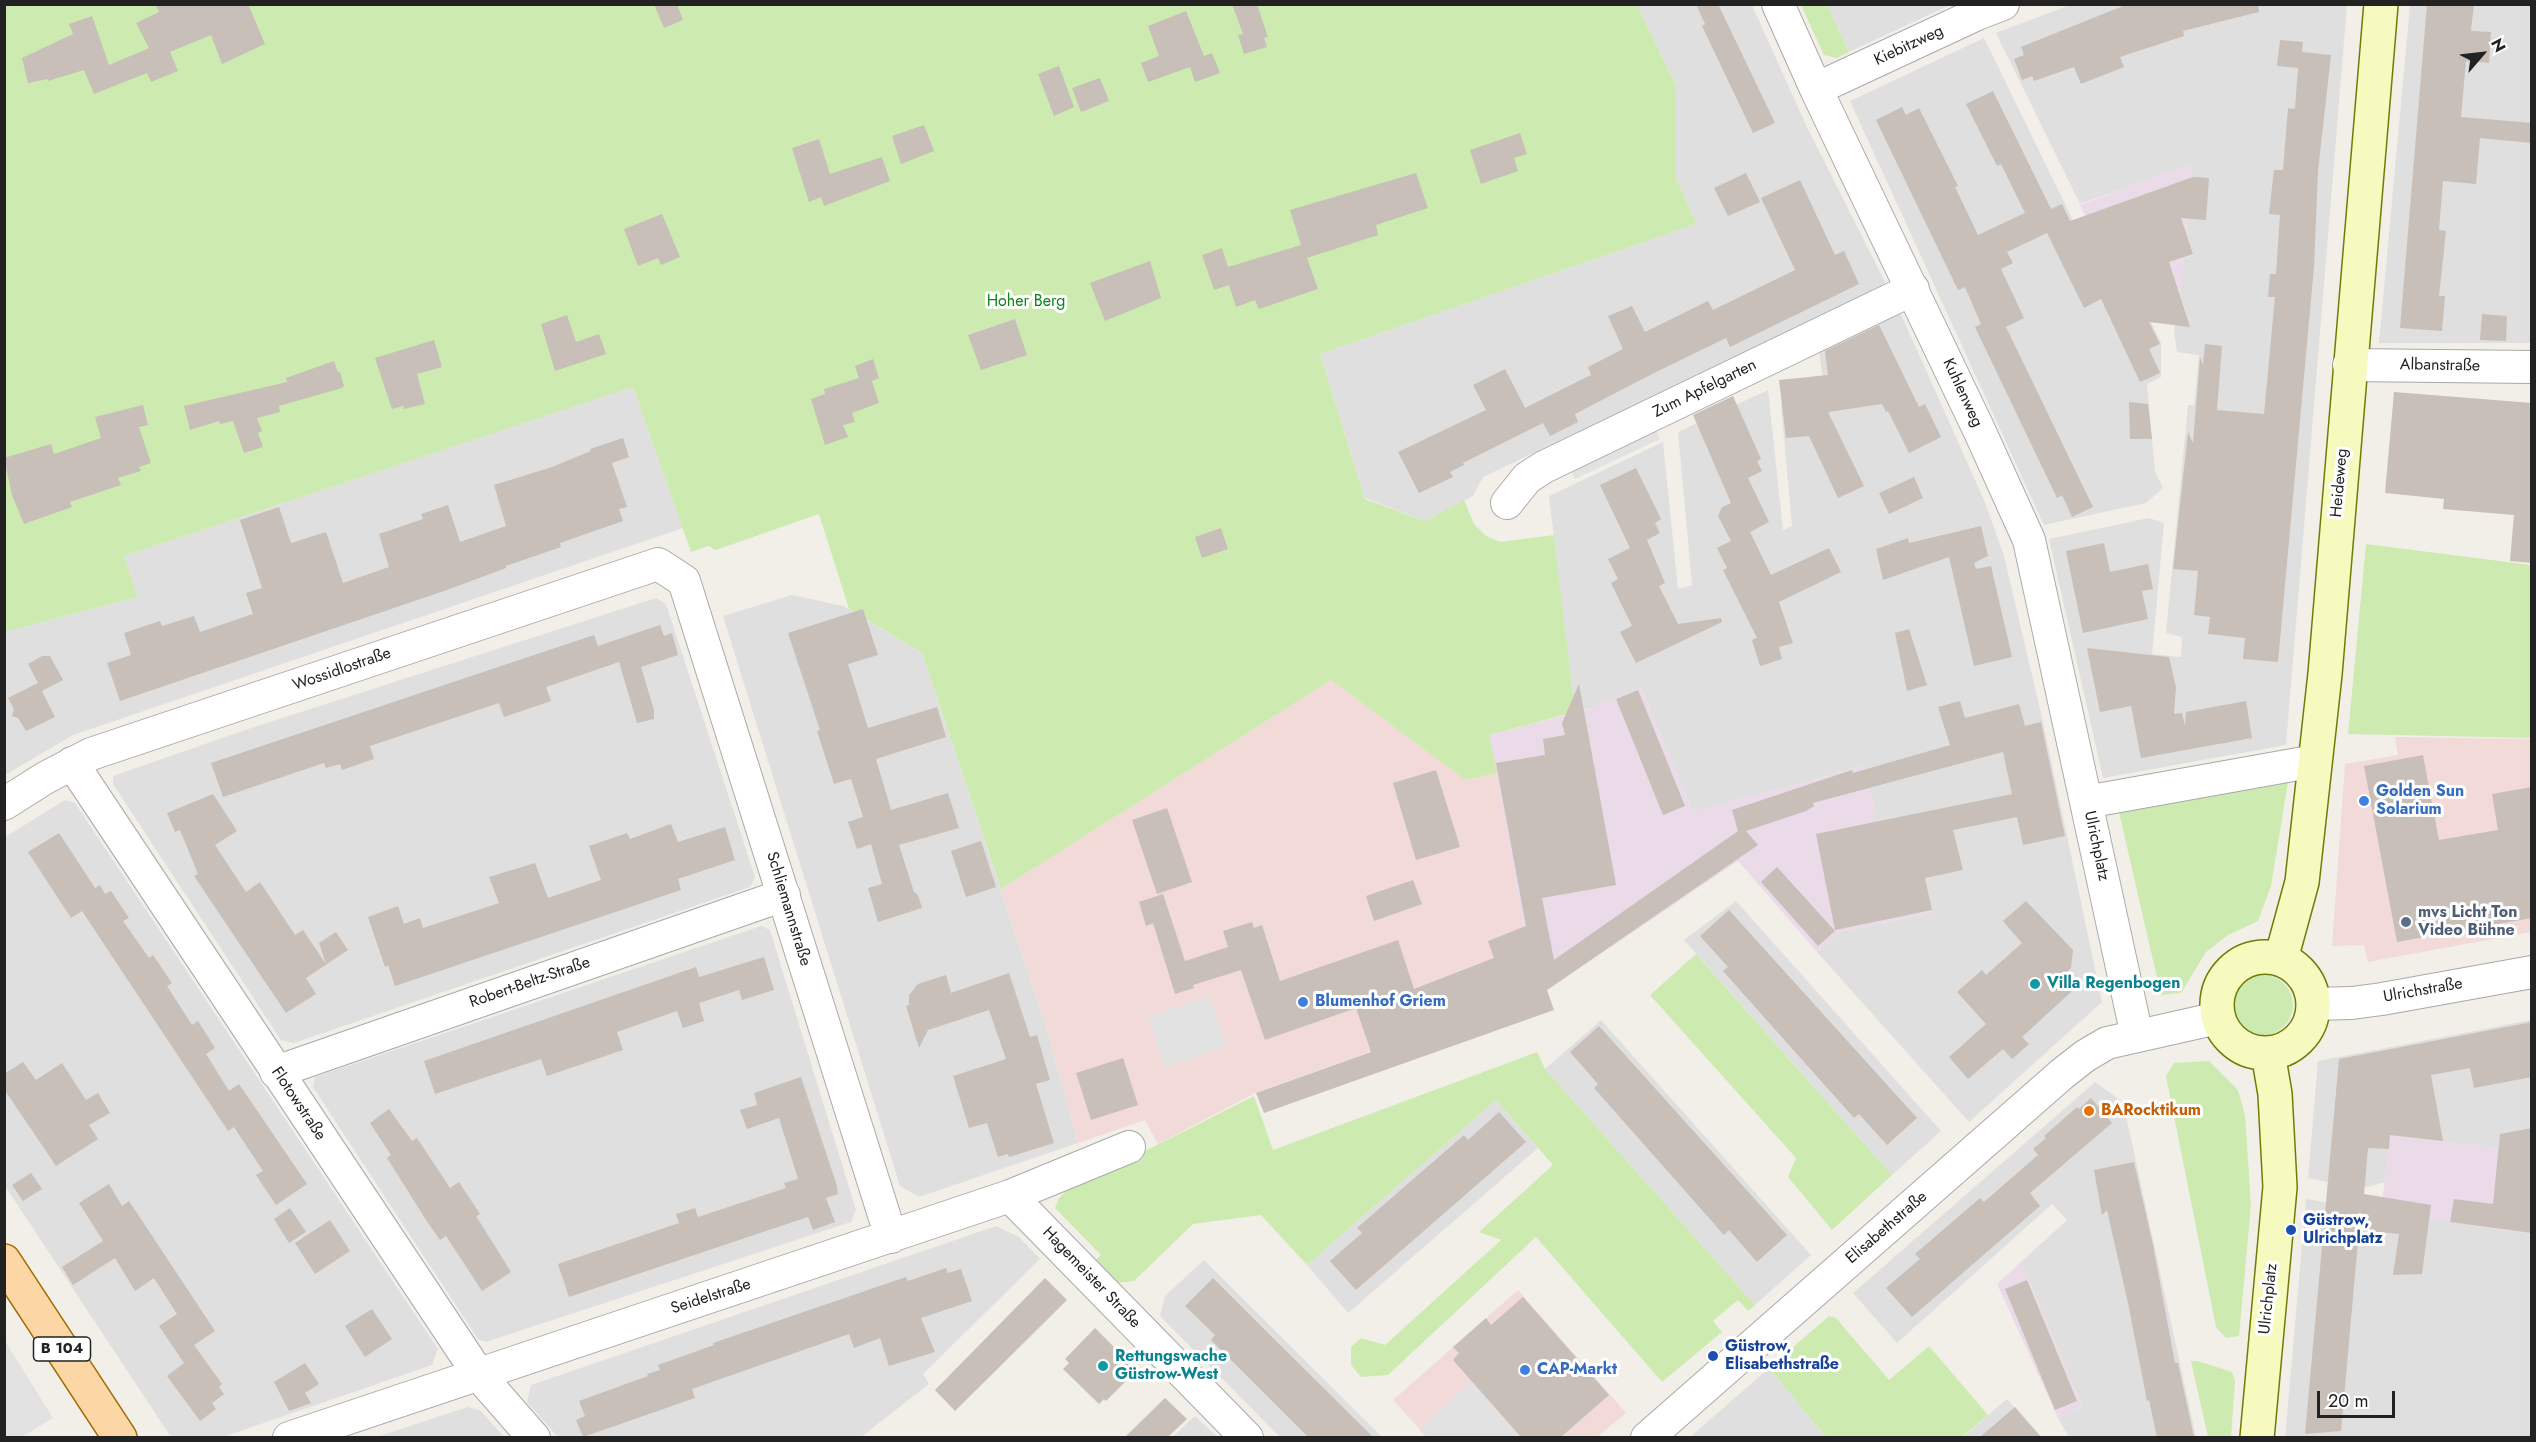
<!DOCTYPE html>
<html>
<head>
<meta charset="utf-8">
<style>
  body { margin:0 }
  #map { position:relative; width:2536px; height:1442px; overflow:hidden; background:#f2efe9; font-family:Jost,sans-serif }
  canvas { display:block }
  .frame { position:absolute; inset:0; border:6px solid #222; pointer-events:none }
  .north { position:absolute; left:2452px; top:24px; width:60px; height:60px; -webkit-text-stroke:4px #fff; paint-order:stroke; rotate:62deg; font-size:16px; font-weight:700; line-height:24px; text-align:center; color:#222 }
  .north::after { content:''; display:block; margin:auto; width:21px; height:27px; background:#222; clip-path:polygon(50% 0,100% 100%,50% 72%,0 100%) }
  .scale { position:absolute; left:2317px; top:1391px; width:78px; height:27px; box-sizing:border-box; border:3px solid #222; border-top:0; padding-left:8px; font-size:18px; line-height:21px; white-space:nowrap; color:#222; -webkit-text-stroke:4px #fff; paint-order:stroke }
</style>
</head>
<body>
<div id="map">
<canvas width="2536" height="1442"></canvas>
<div class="frame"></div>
<div class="north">N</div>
<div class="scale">20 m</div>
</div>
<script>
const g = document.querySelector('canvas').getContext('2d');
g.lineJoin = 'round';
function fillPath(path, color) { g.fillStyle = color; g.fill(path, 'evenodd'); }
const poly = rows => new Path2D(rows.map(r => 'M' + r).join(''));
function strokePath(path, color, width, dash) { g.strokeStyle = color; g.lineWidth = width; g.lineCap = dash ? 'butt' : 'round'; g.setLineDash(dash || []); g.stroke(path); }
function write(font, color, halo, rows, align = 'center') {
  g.font = font + ' Jost,sans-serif'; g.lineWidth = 6; g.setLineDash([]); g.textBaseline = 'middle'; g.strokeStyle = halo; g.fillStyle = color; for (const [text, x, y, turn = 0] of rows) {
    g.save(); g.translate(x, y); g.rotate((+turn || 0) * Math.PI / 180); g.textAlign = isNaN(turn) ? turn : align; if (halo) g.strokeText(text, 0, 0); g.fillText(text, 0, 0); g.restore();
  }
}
const residential = poly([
  [1637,5,1752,5,1806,125,1885,282,1880,289,1483,477,1473,496,1425,521,1365,498,1320,354,1696,224,1676,177,1676,86],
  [1827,5,1950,5,1849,52],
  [2070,5,2347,5,2286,745,2103,778,2049,539,2149,518,2164,523,2152,654,2181,657,2182,637,2166,633,2188,405,2194,405,2199,355,2177,352,2174,330,2184,258,2193,255,2186,230,2191,165,2080,204,1996,33],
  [2410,5,2531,5,2531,343,2379,343],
  [1984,38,2106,288,2151,322,2161,343,2161,377,2147,384,2155,472,2163,488,2146,503,2044,525,1850,101],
  [1900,312,1984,500,2004,556,2043,722,2102,1002,1969,1122,1817,952,1840,932,1933,912,1882,844,1864,766,1693,812,1641,688,1593,708,1575,712,1549,496,1663,442,1678,589,1692,585,1678,432,1768,390,1783,530,1792,526,1781,405,1826,400,1818,346],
  [633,387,683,528,73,735,5,775,5,632,138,597,124,556],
  [792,595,843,606,922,653,1045,1022,1078,1143,919,1197,900,1186,723,616],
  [656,598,666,604,755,877,750,887,294,1043,281,1040,113,784,113,776,248,729],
  [65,800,75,803,438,1349,432,1365,223,1437,171,1437,5,1186,5,837],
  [1736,901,1941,1131,1892,1175,1684,940],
  [761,926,770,930,856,1210,851,1222,486,1342,478,1339,313,1087,315,1077],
  [1601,1020,1811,1255,1755,1305,1545,1069],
  [2531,1020,2531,1152,2390,1136,2385,1182,2360,1189,2308,1178,2318,1061],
  [2095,1082,2123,1102,2196,1437,2069,1437,2058,1418,2082,1406,2021,1262,2067,1220,2052,1204,1897,1343,1853,1293],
  [1496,1100,1538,1148,1348,1313,1307,1265],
  [2306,1199,2531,1234,2531,1437,2285,1438],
  [996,1226,1019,1237,1040,1259,923,1374,929,1384,861,1437,558,1437,527,1402,531,1385],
  [1204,1260,1382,1437,1280,1437,1160,1316,1165,1296],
  [1769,1368,1826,1437,1689,1438],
  [2007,1399,2041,1437,1962,1438],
  [468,1407,481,1411,504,1437,377,1437],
  [1195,1416,1217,1437,1173,1437,1189,1421]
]);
const commercial = poly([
  [1331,680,1465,780,1497,773,1528,951,1548,988,1255,1093,1158,1144,1145,1120,1078,1143,1045,1022,1001,889],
  [2395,737,2531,739,2531,932,2368,962,2364,945,2332,946,2345,764,2398,755],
  [1518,1290,1626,1413,1597,1437,1427,1437,1393,1400]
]);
const industrial = poly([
  [2191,164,2186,230,2194,255,2184,258,2179,308,2117,281,2080,205],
  [1641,688,1693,812,1864,766,1882,844,1916,838,1933,912,1840,932,1817,952,1738,861,1549,989,1536,971,1528,951,1489,735,1593,708],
  [2390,1136,2531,1152,2531,1234,2381,1211],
  [2021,1262,2082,1406,2058,1418,1997,1284]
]);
const grass = poly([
  [5,5,1637,5,1676,86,1676,177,1696,224,1320,354,1365,499,1425,521,1464,500,1474,524,1486,536,1500,542,1554,535,1575,712,1489,735,1497,773,1465,780,1331,680,1001,889,922,653,849,609,819,514,716,550,708,546,691,552,633,387,124,556,138,597,5,632],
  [1801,5,1827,5,1849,52,1837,58,1824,55],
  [2366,544,2531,565,2531,738,2348,734],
  [2279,780,2288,782,2271,886,2258,921,2228,935,2206,952,2181,993,2161,995,2118,808],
  [1696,954,1892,1175,1832,1230,1788,1177,1796,1158,1650,995],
  '2233 1005a30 30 0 1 1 60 0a30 30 0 1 1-60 0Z',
  [1537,1052,1545,1069,1755,1305,1748,1311,1738,1300,1713,1321,1722,1332,1662,1382,1536,1237,1388,1375,1361,1377,1351,1365,1351,1347,1361,1338,1385,1345,1501,1240,1479,1232,1553,1165,1496,1100,1307,1265,1261,1215,1193,1224,1134,1281,1116,1283,1093,1262,1101,1255,1055,1208,1059,1198,1066,1191,1254,1096,1273,1150],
  [2209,1061,2238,1090,2245,1115,2251,1205,2239,1336,2226,1338,2216,1327,2166,1076,2174,1063],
  [1829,1316,1836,1318,1889,1380,1929,1346,1988,1415,1962,1437,1826,1437,1769,1368],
  [2191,1361,2198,1361,2232,1372,2235,1381,2231,1437,2208,1437]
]);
const parking = poly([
  [1636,429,1640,438,1656,431,1660,439,1575,479,1567,462],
  [1209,996,1227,1046,1165,1068,1148,1017],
  [5,1341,53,1418,22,1437,5,1437],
  [1471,1381,1521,1437,1426,1437,1419,1430]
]);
const building = poly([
  [155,4,248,4,265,44,222,64,211,35,170,52,178,71,151,82,147,73,94,94,84,70,48,81,48,79,28,83,22,58,73,34,69,24,92,16,109,65,149,48,136,23,159,12],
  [654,4,677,4,683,20,664,28],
  [1232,4,1257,4,1268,37,1264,38,1267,47,1244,54,1238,35,1243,34],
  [1696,4,1718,4,1775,123,1753,133,1702,26,1705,24],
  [2128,4,2258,4,2259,12,2183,31,2184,36,2120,57,2124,67,2081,84,2074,67,2034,81,2032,76,2022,80,2014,59,2024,55,2021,47],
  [2427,4,2474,4,2471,31,2491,32,2489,63,2466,61,2461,117,2532,123,2532,143,2480,138,2476,184,2443,181,2439,230,2446,231,2439,296,2445,296,2442,331,2400,328],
  [1186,11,1204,56,1212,53,1220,73,1195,82,1190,67,1148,82,1141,63,1159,56,1148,26],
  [2280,40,2303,42,2302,52,2331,55,2318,171,2314,267,2278,662,2243,659,2245,638,2208,634,2210,617,2194,615,2198,571,2173,569,2188,432,2193,443,2200,357,2203,365,2205,344,2222,346,2217,410,2264,414,2275,297,2268,297,2270,274,2276,274,2280,215,2269,214,2274,170,2283,170,2288,108,2295,109,2298,68,2277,66],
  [1059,66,1074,107,1054,116,1038,74],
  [1100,78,1109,101,1081,112,1072,88],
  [1993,91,2051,209,2062,204,2070,221,2193,177,2209,178,2206,220,2181,218,2193,254,2169,262,2190,327,2149,322,2160,344,2149,349,2160,373,2140,382,2101,299,2084,308,2047,233,2007,252,2013,263,2001,269,2024,318,2006,327,2093,507,2072,517,2062,495,2057,498,1975,327,1981,324,1965,287,1958,290,1876,120,1902,107,1906,115,1919,108,1958,186,1955,187,1978,235,2025,213,2001,164,1997,166,1966,104],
  [924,125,934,151,901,164,892,136],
  [1520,133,1527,154,1514,158,1518,171,1481,184,1470,150],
  [819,139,830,174,882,157,890,181,824,206,821,197,809,202,792,148],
  [1416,173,1428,208,1376,225,1378,235,1307,258,1318,289,1259,309,1255,300,1236,307,1229,285,1214,290,1202,255,1222,248,1228,267,1301,245,1290,210],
  [1746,173,1760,202,1728,216,1714,188],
  [1800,180,1835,255,1844,251,1859,284,1730,347,1726,338,1652,374,1575,414,1578,422,1550,436,1543,423,1463,463,1464,465,1450,472,1453,477,1419,493,1398,452,1486,410,1473,385,1505,369,1525,408,1591,375,1588,367,1623,349,1608,316,1632,306,1645,332,1708,301,1713,310,1795,270,1761,198],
  [662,214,680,257,661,265,658,258,638,266,624,229],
  [1150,261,1161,298,1105,321,1090,283],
  [2482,314,2507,316,2506,341,2480,340],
  [567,315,576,342,599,334,606,354,555,371,541,324],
  [1015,319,1027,355,981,370,968,335],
  [1879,325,1919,407,1925,404,1941,437,1909,453,1888,411,1886,412,1882,404,1828,412,1864,486,1838,498,1809,436,1786,438,1779,380,1828,375,1825,351],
  [434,340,442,367,417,374,425,404,404,409,403,406,392,409,375,358],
  [873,359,879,378,872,381,879,403,852,413,855,422,843,425,848,437,825,445,811,399,825,394,824,389,859,378,855,366],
  [334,361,338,372,340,372,344,386,342,388,279,406,280,412,257,418,262,431,258,433,263,447,244,453,233,421,220,424,219,421,190,430,184,406,287,382,286,378],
  [2394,392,2532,403,2532,563,2510,561,2514,515,2443,509,2444,499,2385,493],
  [1733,396,1761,459,1757,461,1762,471,1748,478,1769,522,1750,532,1771,575,1829,548,1841,572,1779,602,1793,643,1779,647,1782,659,1760,666,1752,640,1757,638,1723,570,1727,568,1717,548,1731,541,1718,516,1722,507,1731,503,1693,415],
  [2129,402,2148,404,2152,439,2130,439],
  [143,405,148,425,139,427,151,463,139,467,141,471,118,478,121,485,70,502,72,507,24,524,12,495,4,458,51,444,54,454,101,438,95,417],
  [623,438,629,457,612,463,627,507,619,509,623,521,560,543,561,547,506,566,506,568,447,590,120,701,107,663,131,655,124,633,160,621,162,626,194,616,200,632,253,614,246,593,262,588,240,520,279,507,291,543,326,532,343,583,389,567,379,534,423,519,421,514,448,505,460,542,506,526,494,485,552,467,591,451,590,449],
  [1636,468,1661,519,1655,523,1660,533,1647,540,1665,583,1659,586,1678,624,1721,618,1722,622,1636,663,1620,632,1632,626,1611,583,1618,579,1608,559,1630,548,1600,485],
  [1914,477,1923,498,1889,514,1879,493],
  [1981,526,1988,556,1974,563,1976,569,1991,566,2012,657,1974,666,1949,557,1883,580,1876,549,1908,538,1909,543],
  [1221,528,1228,549,1202,558,1195,537],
  [2104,543,2110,572,2148,564,2153,589,2142,591,2148,619,2083,633,2066,551],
  [863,609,878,655,848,664,868,728,937,707,946,737,876,759,891,810,948,793,959,828,899,845,914,892,918,895,922,908,878,922,868,888,882,884,871,844,857,849,848,822,863,817,851,779,834,784,817,731,820,730,788,633],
  [660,625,664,636,672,633,678,655,641,667,654,710,654,719,637,723,619,662,546,687,551,701,504,717,499,703,370,746,374,759,342,770,340,764,326,768,324,763,223,797,211,763,594,635,598,646],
  [1909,629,1927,685,1907,691,1895,633],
  [2087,648,2169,657,2176,687,2174,714,2182,713,2185,726,2186,712,2246,701,2252,738,2141,758,2131,706,2100,712],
  [42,656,50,656,63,680,42,691,55,717,26,731,18,718,12,716,14,709,8,698,38,683,28,664],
  [1579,684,1616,885,1542,898,1554,960,1738,831,1732,810,1852,770,1853,773,1950,745,1938,707,1960,701,1965,718,2019,704,2025,726,2041,722,2065,836,2023,845,2017,817,1953,830,1963,870,1925,878,1932,910,1835,930,1816,834,2012,794,2003,752,1813,803,1814,806,1806,811,1746,831,1758,845,1547,990,1554,1010,1264,1113,1256,1093,1371,1052,1356,1008,1265,1040,1241,970,1193,985,1194,988,1175,994,1153,923,1146,926,1139,902,1163,894,1185,961,1228,947,1223,931,1252,922,1254,928,1262,925,1280,981,1398,940,1414,989,1494,958,1488,941,1526,926,1496,763,1545,755,1543,739,1565,735,1562,723],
  [1638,690,1685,806,1663,815,1616,699],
  [2423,755,2439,840,2498,830,2492,794,2532,787,2532,918,2397,942,2364,766],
  [1436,770,1460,847,1416,860,1393,783],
  [213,794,237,831,215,845,246,892,260,882,295,935,303,930,326,964,319,943,336,932,348,950,306,978,316,994,286,1013,194,876,198,874,180,830,175,832,167,813],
  [1167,808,1192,882,1157,894,1132,820],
  [671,824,678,842,725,827,735,860,678,879,681,890,395,986,388,965,385,967,368,917,398,906,404,924,420,918,423,928,499,903,489,877,535,863,548,898,601,880,589,846,627,833,630,839],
  [59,833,95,888,100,885,105,894,111,891,129,918,123,921,149,958,153,955,172,983,167,986,192,1025,198,1021,215,1048,206,1054,229,1091,239,1084,307,1184,276,1205,256,1175,263,1171,234,1127,228,1131,82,911,71,918,28,852],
  [981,841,996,887,966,897,951,851],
  [1777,867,1835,931,1818,946,1761,882],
  [1413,880,1422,904,1374,921,1366,896],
  [2026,901,2073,950,2071,968,2060,978,2071,992,2022,1037,2029,1044,2012,1059,2003,1049,1968,1079,1949,1057,1986,1024,1957,992,1982,970,1986,975,2022,943,2003,921],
  [1729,910,1917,1118,1887,1145,1859,1114,1854,1118,1723,971,1728,967,1700,936],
  [764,957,774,990,742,1000,739,990,699,1003,704,1021,683,1028,677,1011,617,1032,623,1050,547,1076,541,1059,435,1094,424,1061,696,967,699,977],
  [1009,973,1030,1037,1037,1035,1050,1080,1036,1084,1054,1143,1009,1157,1008,1154,998,1157,987,1123,969,1128,953,1076,1006,1059,989,1010,928,1030,919,1048,906,1006,909,1005,909,995,918,984,946,975,951,993],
  [2532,1022,2532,1077,2474,1088,2470,1068,2431,1075,2443,1141,2390,1135,2389,1149,2368,1148,2364,1194,2431,1205,2422,1274,2393,1275,2399,1234,2359,1230,2341,1431,2305,1434,2339,1059],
  [1599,1026,1787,1235,1757,1262,1729,1230,1724,1235,1594,1088,1598,1084,1570,1052],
  [1123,1058,1138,1105,1091,1120,1076,1073],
  [23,1062,36,1080,62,1063,86,1100,98,1093,110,1113,89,1125,98,1139,56,1166,4,1089,4,1074],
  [801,1077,836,1183,838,1194,826,1198,835,1222,813,1230,808,1217,569,1297,558,1264,679,1223,676,1214,695,1208,698,1217,786,1188,784,1183,798,1179,779,1118,747,1129,740,1110,757,1105,754,1093],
  [2091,1098,2112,1123,2030,1193,2040,1206,1912,1317,1886,1288,1920,1259,1915,1254,1980,1198,1984,1202,2038,1155,2033,1149,2046,1138,2044,1136,2077,1107,2079,1109],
  [389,1109,412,1141,417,1138,450,1188,459,1182,480,1214,476,1216,511,1272,482,1291,446,1236,440,1240,428,1223,387,1158,391,1155,370,1123],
  [1499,1112,1526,1142,1356,1290,1330,1261,1362,1233,1357,1228,1464,1135,1468,1140],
  [2532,1128,2532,1233,2450,1222,2454,1199,2493,1204,2500,1134],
  [2134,1162,2153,1245,2175,1363,2178,1363,2194,1437,2157,1437,2149,1400,2147,1401,2128,1303,2107,1210,2102,1215,2094,1170],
  [31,1173,42,1189,23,1201,12,1185],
  [109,1184,122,1206,129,1201,215,1331,194,1345,222,1384,219,1387,224,1394,212,1403,216,1409,200,1421,167,1376,184,1363,159,1326,177,1314,154,1278,135,1291,115,1258,73,1285,62,1267,103,1241,79,1203],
  [290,1208,306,1232,289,1243,274,1219],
  [330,1220,350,1251,315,1274,295,1243],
  [946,1268,948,1273,961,1269,972,1301,921,1318,935,1352,889,1366,880,1338,854,1348,849,1334,692,1389,695,1398,583,1437,576,1420,585,1416,579,1401,648,1376,647,1374,660,1370,658,1365,714,1345,713,1343,906,1277,908,1281],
  [1045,1278,1067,1300,955,1411,935,1390],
  [1213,1278,1276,1341,1373,1437,1308,1437,1211,1340,1215,1335,1185,1306],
  [2027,1280,2077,1401,2055,1410,2005,1289],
  [1523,1297,1609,1395,1561,1437,1521,1437,1453,1360,1459,1353,1453,1347,1486,1318,1491,1325],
  [372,1309,392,1339,365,1357,345,1326],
  [1095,1328,1137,1370,1106,1401,1104,1399,1099,1404,1063,1369,1069,1363,1065,1359],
  [305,1363,319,1384,305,1393,311,1403,289,1411,274,1382],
  [1165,1398,1187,1419,1168,1437,1125,1437],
  [2015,1407,2041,1437,1980,1437]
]);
const street = poly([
  [1778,4,1816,89,1980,432,2029,540,2137,1036],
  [1816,89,1977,14,2003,4],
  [2349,365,2532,367],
  [1507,503,1527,478,1544,467,1913,289],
  [72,763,479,1375,534,1438],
  [2086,802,2315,761],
  [4,804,45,778,91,754,658,564,684,581,891,1237],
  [2313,1004,2352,1003,2382,999,2532,972],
  [276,1072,784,895],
  [1010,1196,1247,1438],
  [289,1438,1010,1196,1129,1147],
  [1647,1438,2062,1074,2085,1056,2107,1043,2218,1018]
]);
const secondary = poly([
  '2217 1005a48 48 0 1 1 96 0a48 48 0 1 1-96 0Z',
  [2281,959,2302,882,2325,674,2381,4],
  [2257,1438,2280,1187,2275,1094,2268,1053]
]);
const primary = poly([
  [4,1261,120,1438]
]);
const markers = [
  [2364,801,6,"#3f7fe0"],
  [2406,922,6,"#5c6f8a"],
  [2035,984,6,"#0f9aa8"],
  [1303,1002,6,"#3f7fe0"],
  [2089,1111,6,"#e8710a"],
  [2291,1230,6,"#1a4fb4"],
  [1713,1356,6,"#1a4fb4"],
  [1103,1366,6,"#0f9aa8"],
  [1525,1370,6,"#3f7fe0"]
];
const shields = [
  [62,1349,57]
];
const shieldNames = [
  ["B 104",62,1349]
];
const streetNames = [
  ["Kiebitzweg",1909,46,-25],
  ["Albanstraße",2440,366,1],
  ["Zum Apfelgarten",1705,389,-26],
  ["Kuhlenweg",1962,393,65],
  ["Heideweg",2340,483,-85],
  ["Wossidlostraße",342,670,-19],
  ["Ulrichplatz",2096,846,78],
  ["Schliemannstraße",788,909,73],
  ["Robert-Beltz-Straße",530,983,-19],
  ["Ulrichstraße",2423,991,-10],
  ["Flotowstraße",298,1104,56],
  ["Elisabethstraße",1887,1228,-41],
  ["Hagemeister Straße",1091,1278,46],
  ["Seidelstraße",711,1297,-18],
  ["Ulrichplatz",2269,1299,-84]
];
const parkNames = [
  ["Hoher Berg",1026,302]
];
const shopNames = [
  ["Golden Sun",2376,792],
  ["Solarium",2376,810],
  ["Blumenhof Griem",1315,1002],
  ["CAP-Markt",1537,1370]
];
const serviceNames = [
  ["mvs Licht Ton",2418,913],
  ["Video Bühne",2418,931]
];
const cultureNames = [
  ["Villa Regenbogen",2047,984],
  ["Rettungswache",1115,1357],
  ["Güstrow-West",1115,1375]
];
const foodNames = [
  ["BARocktikum",2101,1111]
];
const transitNames = [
  ["Güstrow,",2303,1221],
  ["Ulrichplatz",2303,1239],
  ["Güstrow,",1725,1347],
  ["Elisabethstraße",1725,1365]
];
fillPath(residential, '#e0dfdf');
fillPath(commercial, '#f2dad9');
fillPath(industrial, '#ebdbe8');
fillPath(grass, '#cdebb0');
fillPath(parking, '#e2e2e2');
fillPath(building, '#c7bfb8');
strokePath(street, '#a9a9a9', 34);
strokePath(secondary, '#707d05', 36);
strokePath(primary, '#a06b00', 36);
strokePath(street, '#fff', 32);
strokePath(secondary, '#f7fabf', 33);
strokePath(primary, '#fcd6a4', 33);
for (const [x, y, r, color] of markers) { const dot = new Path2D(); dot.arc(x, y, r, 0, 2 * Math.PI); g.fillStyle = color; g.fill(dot); strokePath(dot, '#fff', 2); }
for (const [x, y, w] of shields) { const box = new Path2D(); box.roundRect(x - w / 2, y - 12, w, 24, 4.5); g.fillStyle = '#fff'; g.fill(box); strokePath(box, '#222', 1.5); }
write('bold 15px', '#222', null, shieldNames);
write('16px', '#222', '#fff', streetNames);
write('16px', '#0c8416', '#fff', parkNames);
write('bold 16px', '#366cbe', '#fff', shopNames, 'left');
write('bold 16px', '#4e5e75', '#fff', serviceNames, 'left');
write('bold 16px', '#0d838f', '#fff', cultureNames, 'left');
write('bold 16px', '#c56008', '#fff', foodNames, 'left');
write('bold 16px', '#164399', '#fff', transitNames, 'left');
</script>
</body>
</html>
